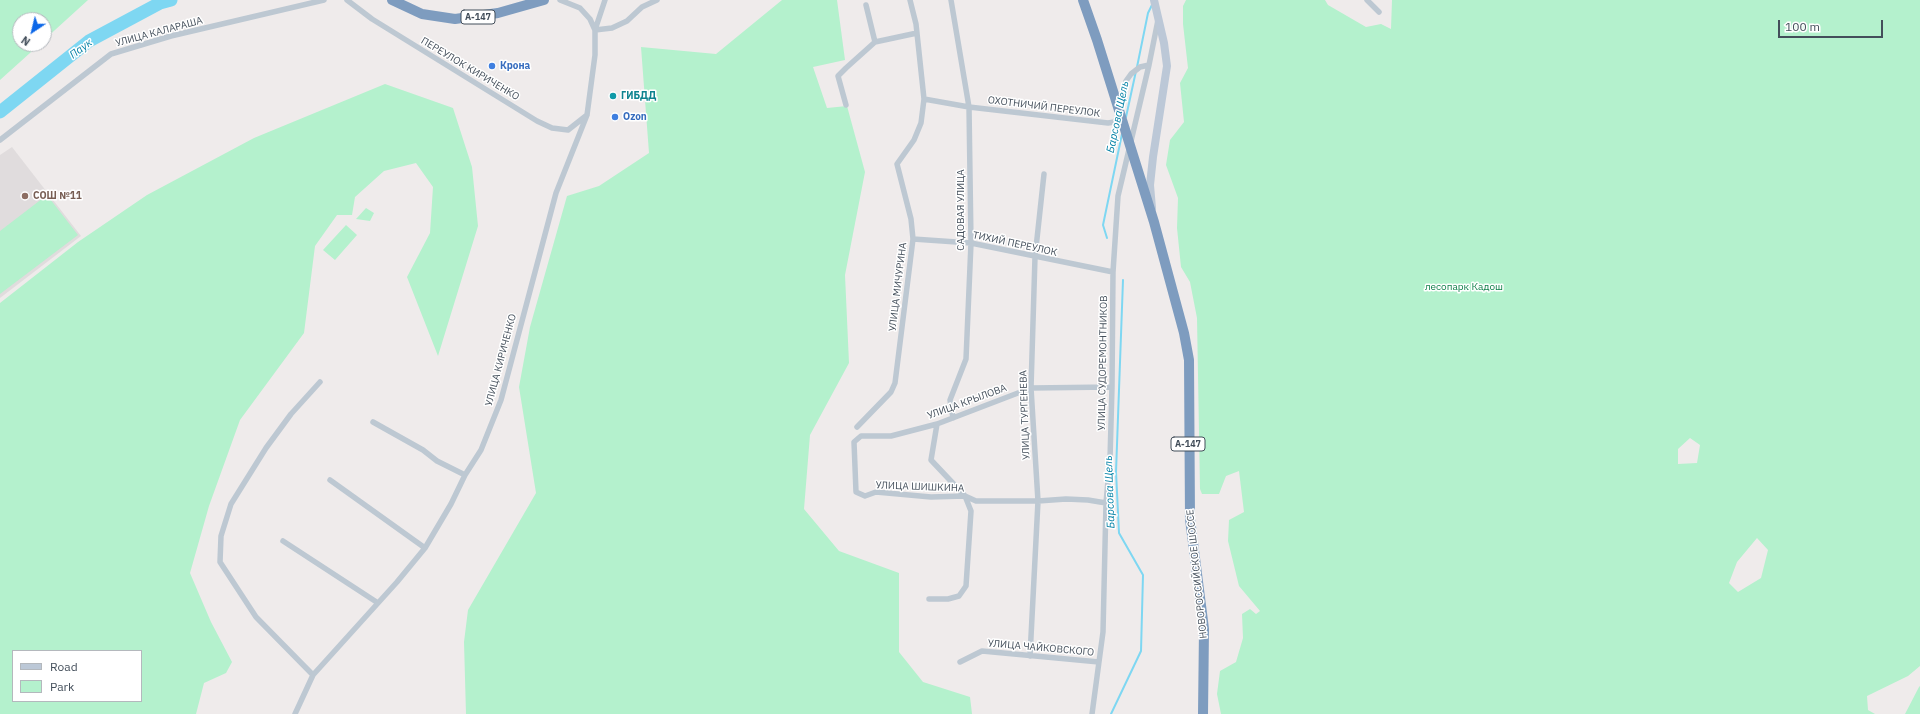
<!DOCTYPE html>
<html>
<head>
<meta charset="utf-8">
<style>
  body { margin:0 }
  #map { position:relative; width:1920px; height:714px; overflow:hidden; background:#efebeb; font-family:"IBM Plex Sans",sans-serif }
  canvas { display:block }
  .legend { position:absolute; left:12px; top:650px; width:130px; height:52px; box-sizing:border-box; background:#fff; border:1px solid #b4b8bd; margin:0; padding:5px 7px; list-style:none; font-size:12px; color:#434e5a }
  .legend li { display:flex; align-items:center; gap:8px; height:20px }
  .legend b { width:20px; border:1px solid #b4b8bd }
  .north { position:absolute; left:12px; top:12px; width:40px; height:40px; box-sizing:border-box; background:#fff; border:1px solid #b4b8bd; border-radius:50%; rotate:215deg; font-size:11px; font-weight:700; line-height:16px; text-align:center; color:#434e5a }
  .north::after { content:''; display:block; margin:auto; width:14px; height:18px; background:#0c67e8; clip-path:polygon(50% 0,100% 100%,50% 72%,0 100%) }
  .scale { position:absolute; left:1778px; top:20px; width:105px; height:18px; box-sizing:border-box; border:2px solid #434e5a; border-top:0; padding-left:5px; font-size:12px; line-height:14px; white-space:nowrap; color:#434e5a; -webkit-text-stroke:3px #fff; paint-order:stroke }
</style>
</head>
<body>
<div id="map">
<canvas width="1920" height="714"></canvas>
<ul class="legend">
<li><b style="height:5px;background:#bcc8d7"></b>Road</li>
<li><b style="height:11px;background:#b4f1cd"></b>Park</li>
</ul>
<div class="north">N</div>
<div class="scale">100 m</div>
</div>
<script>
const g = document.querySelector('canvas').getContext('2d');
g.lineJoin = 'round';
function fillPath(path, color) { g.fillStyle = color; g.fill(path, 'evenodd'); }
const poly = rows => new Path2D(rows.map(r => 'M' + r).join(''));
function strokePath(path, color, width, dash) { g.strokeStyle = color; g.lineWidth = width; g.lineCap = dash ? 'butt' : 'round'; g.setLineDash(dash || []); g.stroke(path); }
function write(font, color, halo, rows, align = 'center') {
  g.font = font + ' "IBM Plex Sans",sans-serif'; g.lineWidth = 3; g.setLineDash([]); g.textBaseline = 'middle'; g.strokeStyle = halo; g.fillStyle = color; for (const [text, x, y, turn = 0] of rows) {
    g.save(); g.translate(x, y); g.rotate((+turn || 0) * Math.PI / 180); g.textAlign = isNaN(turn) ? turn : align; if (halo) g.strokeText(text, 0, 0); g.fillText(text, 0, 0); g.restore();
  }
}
const education = poly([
  [12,147,81,236,0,298,0,155]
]);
const green = poly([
  [0,0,88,0,44,40,44,20,20,20,20,44,40,44,0,80],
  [782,0,837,0,845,60,813,67,827,108,847,106,865,172,845,275,849,363,810,435,804,509,839,551,899,573,899,652,923,682,970,697,972,714,466,714,464,642,468,610,536,493,519,387,530,327,567,196,599,186,649,153,641,47,716,54],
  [1186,0,1325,0,1328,5,1366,27,1381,24,1391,29,1392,0,1920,0,1920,666,1908,676,1867,696,1868,710,1875,714,1221,714,1217,694,1220,671,1236,662,1243,638,1242,614,1250,609,1256,614,1260,611,1239,586,1228,541,1229,520,1244,512,1239,471,1226,476,1219,494,1202,494,1200,489,1197,318,1190,282,1181,267,1177,228,1178,198,1166,165,1170,140,1184,122,1180,83,1188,68,1183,24,1183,6],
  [1690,438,1700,445,1697,463,1678,464,1678,449],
  [1757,538,1768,550,1761,578,1738,592,1729,583,1737,562],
  [385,84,453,108,472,167,478,226,438,356,407,277,430,233,433,187,416,163,384,171,355,197,352,215,337,215,315,246,304,333,240,420,209,506,190,573,211,622,232,662,226,673,204,683,196,714,0,714,0,303,78,242,147,195,254,138],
  [13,651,141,651,141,701,13,701],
  [47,195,78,235,0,294,0,231],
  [366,208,374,213,370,221,356,219],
  [346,225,357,235,335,260,323,250],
  [1920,686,1920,714,1905,714,1919,687]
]);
const stream = poly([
  [1137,67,1148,13,1152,5],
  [1126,117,1136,71],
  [1107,238,1103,225,1122,134],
  [1111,714,1141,651,1143,575,1119,533,1116,472,1123,280]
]);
const river = poly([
  [0,112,89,41,160,3,171,0]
]);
const street = poly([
  [347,0,372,19,537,121,552,128,568,130,587,115],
  [560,0,580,8,590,19,595,30],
  [951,0,969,107,971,243,966,359,950,400,953,418],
  [1367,0,1379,12],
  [595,30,612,28,627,21,642,7,657,0],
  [875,42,917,33],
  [924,99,969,107,1108,123,1114,122,1117,119,1126,81,1131,74,1140,67,1149,65],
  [846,105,838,76,846,68,875,42,866,5],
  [0,140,111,54,171,36,324,0],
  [913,239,971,243,1113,272],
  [373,422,423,450,437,461,465,475],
  [857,427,891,392,895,383,913,239,911,219,897,164,914,140,921,123,924,99,916,24,910,0],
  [330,480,425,548],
  [1106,503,1088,500,1066,499,1038,501,976,501,965,496,931,497,876,492,865,496,856,492,854,442,861,436,891,436,937,424,1031,388,1112,387],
  [283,541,378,603],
  [929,599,948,599,959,596,966,586,971,511,965,496,931,460,937,424],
  [1030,656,1038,501,1031,388,1035,257,1044,174],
  [960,662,982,651,1099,662],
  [313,675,256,617,220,562,221,536,231,504,266,448,291,414,320,382],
  [295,714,313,675,397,582,425,548,451,504,465,475,481,450,501,400,556,193,587,115,595,55,595,30,605,0],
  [1092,714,1103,632,1106,503,1110,459,1112,387,1113,272,1118,196,1149,65,1158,20]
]);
const secondary = poly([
  [1152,208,1150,185,1153,157,1167,66,1164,43,1154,0]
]);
const highway = poly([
  [392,0,422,14,455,19,498,13,544,0],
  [1083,0,1097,40,1154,222,1184,333,1189,360,1190,519,1204,629,1203,714]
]);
const markers = [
  [492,66,4,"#3f7fe0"],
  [613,96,4,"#0f9aa8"],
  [615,117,4,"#3f7fe0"],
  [25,196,4,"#8d6e63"]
];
const shields = [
  [478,17,34],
  [1188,444,34]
];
const shieldNames = [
  ["А-147",478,17],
  ["А-147",1188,444]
];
const streetNames = [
  ["УЛИЦА КАЛАРАША",159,32,-15],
  ["ПЕРЕУЛОК КИРИЧЕНКО",470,69,31],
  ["ОХОТНИЧИЙ ПЕРЕУЛОК",1044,107,7],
  ["САДОВАЯ УЛИЦА",961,210,-90],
  ["ТИХИЙ ПЕРЕУЛОК",1015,244,12],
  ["УЛИЦА МИЧУРИНА",898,287,-83],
  ["УЛИЦА КИРИЧЕНКО",501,360,-75],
  ["УЛИЦА СУДОРЕМОНТНИКОВ",1103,363,-89],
  ["УЛИЦА КРЫЛОВА",967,402,-20],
  ["УЛИЦА ТУРГЕНЕВА",1025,415,-92],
  ["УЛИЦА ШИШКИНА",920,487,2],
  ["НОВОРОССИЙСКОЕ ШОССЕ",1197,574,-96],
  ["УЛИЦА ЧАЙКОВСКОГО",1041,648,5]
];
const shopNames = [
  ["Крона",500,66],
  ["Ozon",623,117]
];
const cultureNames = [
  ["ГИБДД",621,96]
];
const educationNames = [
  ["СОШ №11",33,196]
];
const parkNames = [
  ["лесопарк Кадош",1464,287]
];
const waterNames = [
  ["Паук",81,49,-37],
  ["Барсова Щель",1118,117,-78],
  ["Барсова Щель",1110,492,-92]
];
fillPath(education, '#e0dcdd');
fillPath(green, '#b4f1cd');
strokePath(stream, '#7ed7f2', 2);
strokePath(river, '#7ed7f2', 13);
strokePath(street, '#bdc8d2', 5.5);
strokePath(secondary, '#bcc8d7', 8);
strokePath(highway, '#7e9cbf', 10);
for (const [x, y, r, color] of markers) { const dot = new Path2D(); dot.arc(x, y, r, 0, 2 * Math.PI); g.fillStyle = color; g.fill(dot); strokePath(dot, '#fff', 1.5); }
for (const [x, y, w] of shields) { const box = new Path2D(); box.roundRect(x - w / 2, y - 7, w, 14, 3); g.fillStyle = '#fff'; g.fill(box); strokePath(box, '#434e5a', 1); }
write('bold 9px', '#434e5a', null, shieldNames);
write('10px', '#434e5a', '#fff', streetNames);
write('bold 10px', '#366cbe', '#fff', shopNames, 'left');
write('bold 10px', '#0d838f', '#fff', cultureNames, 'left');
write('bold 10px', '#785e54', '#fff', educationNames, 'left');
write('10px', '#107f49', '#fff', parkNames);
write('italic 11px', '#0380a5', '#fff', waterNames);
</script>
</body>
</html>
